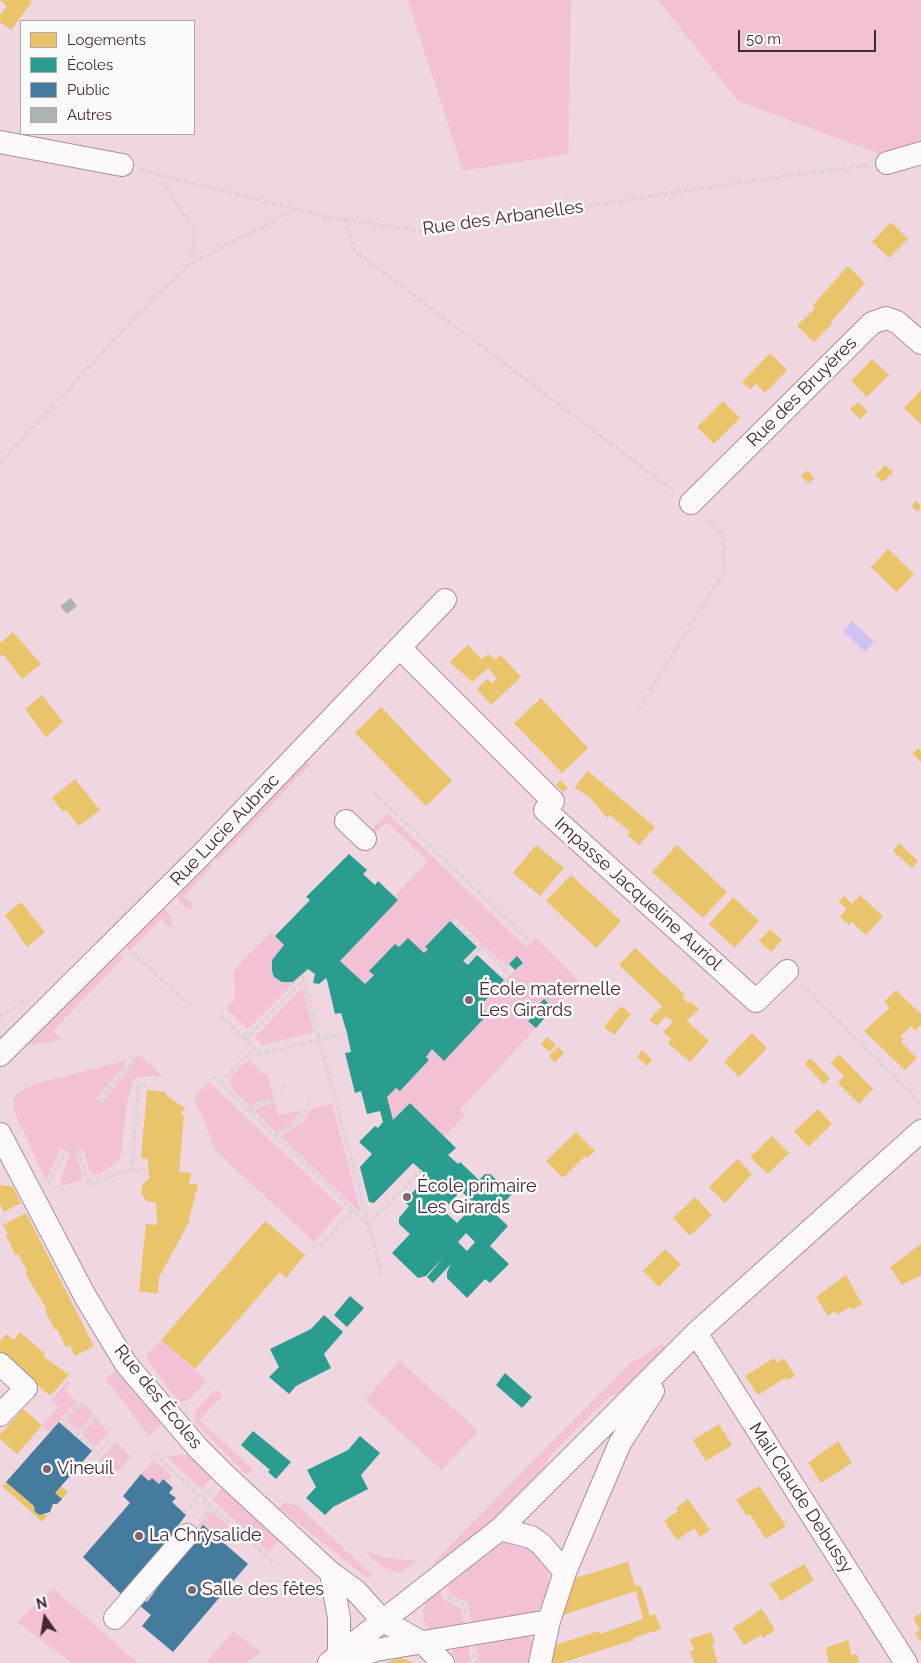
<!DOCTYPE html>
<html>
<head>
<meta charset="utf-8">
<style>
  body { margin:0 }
  #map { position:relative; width:921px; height:1663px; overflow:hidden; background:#f0d6e1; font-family:Raleway,sans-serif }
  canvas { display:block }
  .legend { position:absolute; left:20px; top:20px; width:175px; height:115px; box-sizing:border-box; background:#fbfbfb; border:1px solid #b2a6ab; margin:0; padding:6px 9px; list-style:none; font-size:15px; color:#452634 }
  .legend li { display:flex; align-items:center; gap:10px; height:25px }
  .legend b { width:25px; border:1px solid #b2a6ab }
  .north { position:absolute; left:20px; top:1593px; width:50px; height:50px; -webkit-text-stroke:4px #fbfbfb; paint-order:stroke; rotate:347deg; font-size:14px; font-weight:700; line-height:20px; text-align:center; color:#452634 }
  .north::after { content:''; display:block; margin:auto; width:18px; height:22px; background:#452634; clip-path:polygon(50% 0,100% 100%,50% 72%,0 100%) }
  .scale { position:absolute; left:738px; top:30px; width:138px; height:22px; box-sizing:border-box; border:2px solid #452634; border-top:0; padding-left:6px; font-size:15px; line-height:18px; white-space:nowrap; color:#452634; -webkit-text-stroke:4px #fbfbfb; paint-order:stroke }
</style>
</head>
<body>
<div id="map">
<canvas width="921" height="1663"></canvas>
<ul class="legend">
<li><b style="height:14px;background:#e9c46a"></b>Logements</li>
<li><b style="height:14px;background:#2a9d8f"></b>Écoles</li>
<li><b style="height:14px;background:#457b9d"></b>Public</li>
<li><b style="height:14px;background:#adb3b3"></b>Autres</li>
</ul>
<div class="north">N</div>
<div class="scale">50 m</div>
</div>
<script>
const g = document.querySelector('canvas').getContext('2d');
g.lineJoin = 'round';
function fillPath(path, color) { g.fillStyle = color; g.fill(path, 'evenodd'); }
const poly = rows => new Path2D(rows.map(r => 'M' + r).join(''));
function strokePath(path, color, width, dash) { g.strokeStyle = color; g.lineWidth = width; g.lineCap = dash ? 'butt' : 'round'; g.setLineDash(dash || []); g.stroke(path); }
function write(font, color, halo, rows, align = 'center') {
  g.font = font + ' Raleway,sans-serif'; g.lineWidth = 5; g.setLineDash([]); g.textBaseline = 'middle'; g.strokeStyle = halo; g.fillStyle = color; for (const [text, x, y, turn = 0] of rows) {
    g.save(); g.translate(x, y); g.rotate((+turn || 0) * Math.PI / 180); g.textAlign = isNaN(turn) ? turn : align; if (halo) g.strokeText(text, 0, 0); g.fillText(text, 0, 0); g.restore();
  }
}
const green = poly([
  [408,0,571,0,568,154,463,171],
  [658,0,921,0,921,142,880,154,738,101],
  [304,760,310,765,218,860,211,853],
  [387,813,526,947,536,938,579,981,460,1110,465,1115,444,1137,410,1103,393,1120,387,1097,396,1088,400,1091,429,1060,426,1057,432,1049,428,1046,480,1006,523,962,517,957,507,967,454,917,425,946,428,949,424,953,399,947,395,944,370,971,374,975,365,984,340,961,397,900,396,894,428,861,387,822,372,835,368,833],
  [205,859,212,866,184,896,194,906,189,911,179,901,175,893],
  [161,905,170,915,172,924,171,928,161,919,130,951,123,944],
  [271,932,284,945,272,960,274,977,282,982,297,980,248,1029,226,1008,235,1000,234,970],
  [116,951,123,958,53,1031,62,1040,24,1046],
  [302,987,314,1032,262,1045,255,1037],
  [141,1056,162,1076,137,1077,133,1081,127,1104,120,1160,99,1174,94,1174,90,1173,83,1148,76,1151,83,1180,59,1186,70,1152,58,1148,59,1154,46,1180,17,1118,13,1101,16,1094,34,1084,124,1061,125,1065,96,1099,101,1103,135,1062,134,1058],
  [248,1059,264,1075,267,1072,274,1099,257,1102,251,1108,232,1089,230,1077],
  [209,1082,343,1209,314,1242,216,1151,194,1097],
  [275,1104,278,1115,303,1110,289,1126,276,1132,254,1111,265,1105],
  [332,1104,361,1213,280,1136,298,1126,305,1119,310,1109],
  [161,1340,207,1381,188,1400,181,1402,175,1397,147,1360,147,1354],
  [662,1344,665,1347,624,1392,608,1397,551,1454,539,1478,486,1528,436,1569,435,1561,628,1365],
  [400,1361,478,1431,442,1470,365,1400],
  [119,1367,161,1424,149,1436,106,1379],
  [67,1381,70,1384,65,1390,78,1403,70,1408,50,1432,42,1426,59,1407,51,1400],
  [216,1389,223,1395,199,1420,253,1469,247,1475,195,1422,194,1414,196,1410],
  [85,1404,93,1414,78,1431,66,1420,74,1411],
  [96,1418,108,1433,95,1447,81,1433],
  [116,1442,131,1457,110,1479,95,1465],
  [190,1455,212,1478,201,1489,166,1456],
  [154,1460,172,1476,166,1482,163,1480,159,1484,153,1478,149,1481,141,1474],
  [223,1488,279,1541,268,1552,212,1499],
  [284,1502,300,1507,372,1575,368,1579,279,1508],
  [212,1511,229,1526,219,1539,192,1540,188,1536],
  [511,1542,527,1547,539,1558,548,1571,549,1586,545,1601,535,1613,472,1626,467,1602,450,1594,447,1582,489,1546],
  [365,1551,388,1558,417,1561,402,1572,392,1571,379,1565],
  [53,1588,138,1663,72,1663,17,1622],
  [438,1588,443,1599,460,1607,465,1627,437,1632,429,1629,424,1622,423,1612,427,1596],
  [233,1631,261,1652,246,1663,206,1663],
  [527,1635,536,1645,533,1663,483,1663,479,1661,476,1643],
  [468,1645,471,1660,468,1663,457,1663,452,1652,454,1648]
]);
const water = poly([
  [852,621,874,642,865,652,843,631]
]);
const homes = poly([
  [0,0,29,0,32,2,11,30,0,22,0,15,7,6],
  [891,222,908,239,889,258,872,242],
  [848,266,865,283,831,322,832,324,814,342,797,326,815,308,813,305],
  [770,353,787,370,765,393,756,384,750,389,742,382],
  [872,359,889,375,867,397,851,381],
  [921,390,921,424,904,408],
  [723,401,740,418,714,444,697,427],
  [858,402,868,411,860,419,850,409],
  [885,465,893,472,883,482,875,475],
  [807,470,814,478,809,484,801,476],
  [916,501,921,506,918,512,911,506],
  [888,549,914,574,897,592,871,567],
  [13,632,41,664,22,679,3,654,0,657,0,643],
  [468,645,481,659,489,654,495,660,501,655,521,677,491,705,477,689,487,679,492,683,497,678,488,668,472,682,450,662],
  [42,695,63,722,46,737,25,709],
  [541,698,588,748,562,773,514,723],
  [381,707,452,781,426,806,355,733],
  [918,748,921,751,921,762,912,754],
  [588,771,655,827,639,845,627,835,630,832,610,815,607,818,591,799,575,787],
  [75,779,100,810,79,826,66,810,63,812,52,798],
  [560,780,568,788,563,792,556,785],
  [899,843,918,861,912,868,893,851],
  [536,845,564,868,540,896,513,873],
  [677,845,727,892,703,918,652,872],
  [571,875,621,921,596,948,546,901],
  [860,895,883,917,866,935,852,922,849,925,840,917,847,909,839,902,844,896,852,904],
  [733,897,759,921,735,948,709,924],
  [21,902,45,932,27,947,5,915],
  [770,929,782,940,771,952,759,941],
  [635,948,678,988,685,996,683,998,688,1003,690,1001,699,1009,687,1021,709,1041,690,1062,668,1043,671,1039,663,1032,673,1022,666,1016,657,1026,649,1020,662,1006,619,965],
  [896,990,921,1014,921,1025,915,1031,911,1026,901,1036,904,1039,901,1042,917,1058,905,1070,864,1031,890,1008,884,1002],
  [621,1006,631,1014,614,1035,604,1027],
  [752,1033,767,1048,739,1077,724,1062],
  [547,1037,556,1045,549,1052,541,1044],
  [558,1047,564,1053,555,1062,549,1056],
  [642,1050,652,1060,647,1066,637,1057],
  [839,1054,873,1089,859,1104,838,1083,844,1076,831,1063],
  [810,1058,830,1078,824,1085,805,1064],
  [147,1090,166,1092,166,1095,185,1108,181,1114,184,1116,179,1172,191,1173,189,1184,198,1184,188,1224,159,1277,158,1293,139,1292,146,1224,157,1225,157,1218,156,1203,146,1201,141,1193,143,1184,149,1179,148,1159,141,1158],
  [818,1109,832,1124,808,1147,794,1131],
  [576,1132,595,1151,587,1158,585,1156,563,1178,546,1161],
  [772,1136,789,1153,768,1174,750,1157],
  [738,1159,752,1174,725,1203,709,1187],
  [0,1185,13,1187,21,1203,4,1212,0,1204],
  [695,1197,712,1215,690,1236,673,1218],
  [26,1213,94,1346,75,1356,70,1345,66,1347,57,1329,55,1330,45,1311,47,1310,25,1273,27,1271,18,1254,15,1255,6,1235,8,1234,3,1225],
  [265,1221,305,1255,286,1278,280,1272,195,1369,161,1340],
  [921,1244,921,1275,902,1285,890,1267],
  [665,1249,681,1264,659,1287,643,1271],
  [846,1275,862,1304,852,1310,850,1307,837,1315,835,1311,828,1316,816,1297],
  [20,1332,45,1354,43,1356,69,1375,50,1396,0,1352,0,1341,6,1334,14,1340],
  [774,1358,777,1363,784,1358,795,1376,787,1380,785,1378,758,1395,745,1376],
  [23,1409,42,1426,17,1454,0,1439,0,1435],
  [719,1424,732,1445,706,1461,693,1440],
  [838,1441,852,1463,821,1483,808,1463],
  [6,1482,34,1506,38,1514,48,1515,42,1522,2,1486],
  [61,1486,68,1492,62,1499,55,1493],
  [759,1486,786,1526,766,1539,750,1514,747,1516,736,1500],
  [688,1499,710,1530,700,1537,694,1528,677,1540,664,1521,678,1511,676,1508],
  [628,1562,635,1586,639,1585,642,1589,650,1616,655,1614,661,1629,633,1638,634,1640,561,1663,552,1663,555,1645,599,1631,600,1634,643,1619,636,1591,563,1615,575,1578],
  [804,1564,814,1580,781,1601,770,1584],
  [762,1609,775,1630,763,1638,761,1635,744,1645,733,1628],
  [921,1613,921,1642,915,1633,920,1630,913,1618],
  [711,1632,715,1643,712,1644,718,1663,694,1663,690,1651,694,1650,690,1639],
  [848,1640,851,1655,857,1654,859,1663,829,1663,826,1648],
  [401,1658,415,1663,386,1663,391,1661]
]);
const schools = poly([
  [349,854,367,870,363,874,375,885,378,881,398,900,340,961,365,984,374,975,369,971,395,944,399,947,408,938,424,953,428,949,425,947,450,921,477,947,463,961,468,965,477,955,504,980,480,1006,488,1014,444,1061,432,1049,426,1057,429,1060,400,1091,396,1088,387,1097,393,1120,410,1103,456,1148,448,1155,458,1164,460,1162,479,1180,485,1174,490,1174,512,1194,494,1213,508,1226,490,1246,509,1264,490,1283,485,1279,467,1298,447,1278,447,1272,451,1264,433,1283,427,1277,444,1257,426,1276,418,1278,392,1253,410,1234,399,1224,399,1218,409,1206,404,1201,428,1177,421,1170,413,1163,374,1203,369,1202,360,1167,372,1154,359,1142,375,1126,378,1128,383,1122,380,1111,367,1114,361,1091,355,1093,345,1053,351,1052,347,1033,341,1013,335,1014,327,980,326,978,319,984,313,983,315,974,308,969,293,982,282,982,274,977,272,971,272,960,284,945,275,936,310,900,306,897],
  [461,1191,475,1204,457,1223,443,1210],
  [466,1233,475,1242,467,1251,458,1242],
  [517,956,523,963,515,970,509,964],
  [544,999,553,1008,536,1028,528,1021,536,1013,534,1010],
  [350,1296,364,1308,347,1327,334,1315],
  [324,1315,343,1332,324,1354,331,1368,296,1386,289,1394,269,1377,279,1367,270,1349,311,1329],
  [505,1373,532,1397,522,1408,496,1385],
  [253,1431,291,1462,276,1479,268,1472,270,1470,241,1445],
  [360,1436,380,1453,361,1475,368,1489,333,1507,325,1515,306,1498,316,1487,307,1470,348,1450]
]);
const public = poly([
  [59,1422,92,1451,55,1493,62,1499,57,1504,53,1504,50,1512,40,1515,35,1512,34,1506,6,1482],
  [141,1474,149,1481,152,1478,159,1484,163,1479,173,1488,169,1493,176,1498,172,1502,186,1515,177,1527,181,1530,122,1595,83,1557,130,1503,123,1496],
  [203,1525,248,1564,173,1652,142,1626,151,1615,140,1606,145,1601,147,1602]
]);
const building = poly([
  [71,598,77,606,67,614,60,606]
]);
const path = poly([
  [140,170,327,217,427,232,695,189,869,165],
  [158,175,195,231,191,263],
  [344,219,355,251,675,492],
  [0,463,140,312,191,263,297,209],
  [638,710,724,572,723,535,705,517],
  [373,792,531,942],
  [451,919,482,947],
  [132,952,192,1008],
  [466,963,482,947,510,975],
  [302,975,382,1275],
  [801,984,921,1104],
  [220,1015,261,1054,347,1033],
  [0,1016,25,1000],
  [245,1040,304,979],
  [214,1077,368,1224,421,1170],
  [220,1083,254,1048],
  [280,1089,285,1085],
  [98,1101,133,1061,130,1054],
  [308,1106,309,1100],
  [250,1111,264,1102,275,1102],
  [275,1135,296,1124,307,1109],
  [79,1150,89,1185,123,1172,148,1169],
  [132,1171,138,1086,146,1085],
  [48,1185,65,1151],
  [320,1247,353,1210],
  [83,1403,72,1410,62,1421,98,1454,112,1438],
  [76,1436,94,1416],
  [153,1453,273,1562],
  [203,1498,211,1489],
  [184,1513,200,1495],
  [199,1521,212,1506],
  [227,1544,239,1531],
  [447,1597,463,1604,466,1615],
  [474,1653,476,1663]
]);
const minor = poly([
  [0,142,122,165],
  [887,163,921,153],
  [691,503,872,323,886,318,897,322,921,343],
  [400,648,553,801,545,810,756,1001,787,971],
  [346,821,365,839],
  [0,1055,204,852,445,600],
  [0,1134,85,1296,126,1364,198,1448,225,1475,331,1573,356,1591,383,1621,423,1643,443,1663],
  [696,1333,906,1663],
  [0,1364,26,1388,0,1415],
  [500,1529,531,1537,541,1544,565,1572],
  [331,1573,339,1618,339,1656],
  [115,1618,187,1535],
  [339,1662,376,1650,549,1621],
  [329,1663,500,1529,696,1333,921,1131],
  [540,1663,549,1621,565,1572,620,1443,653,1391]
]);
const markers = [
  [469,1000,5,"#816471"],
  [407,1197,5,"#816471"],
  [47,1469,5,"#816471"],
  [139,1536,5,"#816471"],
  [192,1590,5,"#816471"]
];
const streetNames = [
  ["Rue des Arbanelles",503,218,-8],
  ["Rue des Bruyères",802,392,-45],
  ["Rue Lucie Aubrac",225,830,-46],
  ["Impasse Jacqueline Auriol",638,894,42],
  ["Rue des Écoles",158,1397,51],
  ["Mail Claude Debussy",801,1498,57]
];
const poiNames = [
  ["École maternelle",479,990],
  ["Les Girards",479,1011],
  ["École primaire",417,1187],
  ["Les Girards",417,1208],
  ["Vineuil",57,1469],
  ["La Chrysalide",149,1536],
  ["Salle des fêtes",202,1590]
];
fillPath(green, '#f2c1d6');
fillPath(water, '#d0c1f3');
fillPath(homes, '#e9c46a');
fillPath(schools, '#2a9d8f');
fillPath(public, '#457b9d');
fillPath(building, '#adb3b3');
strokePath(minor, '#a8909b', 24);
strokePath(path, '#dbd2d6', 3, [5, 2.5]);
strokePath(minor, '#fdf9fa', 22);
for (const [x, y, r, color] of markers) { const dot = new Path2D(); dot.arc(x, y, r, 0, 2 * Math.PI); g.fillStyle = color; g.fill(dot); strokePath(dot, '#fbfbfb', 2); }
write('18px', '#452634', '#fbfbfb', streetNames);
write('18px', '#452634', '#fbfbfb', poiNames, 'left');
</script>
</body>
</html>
